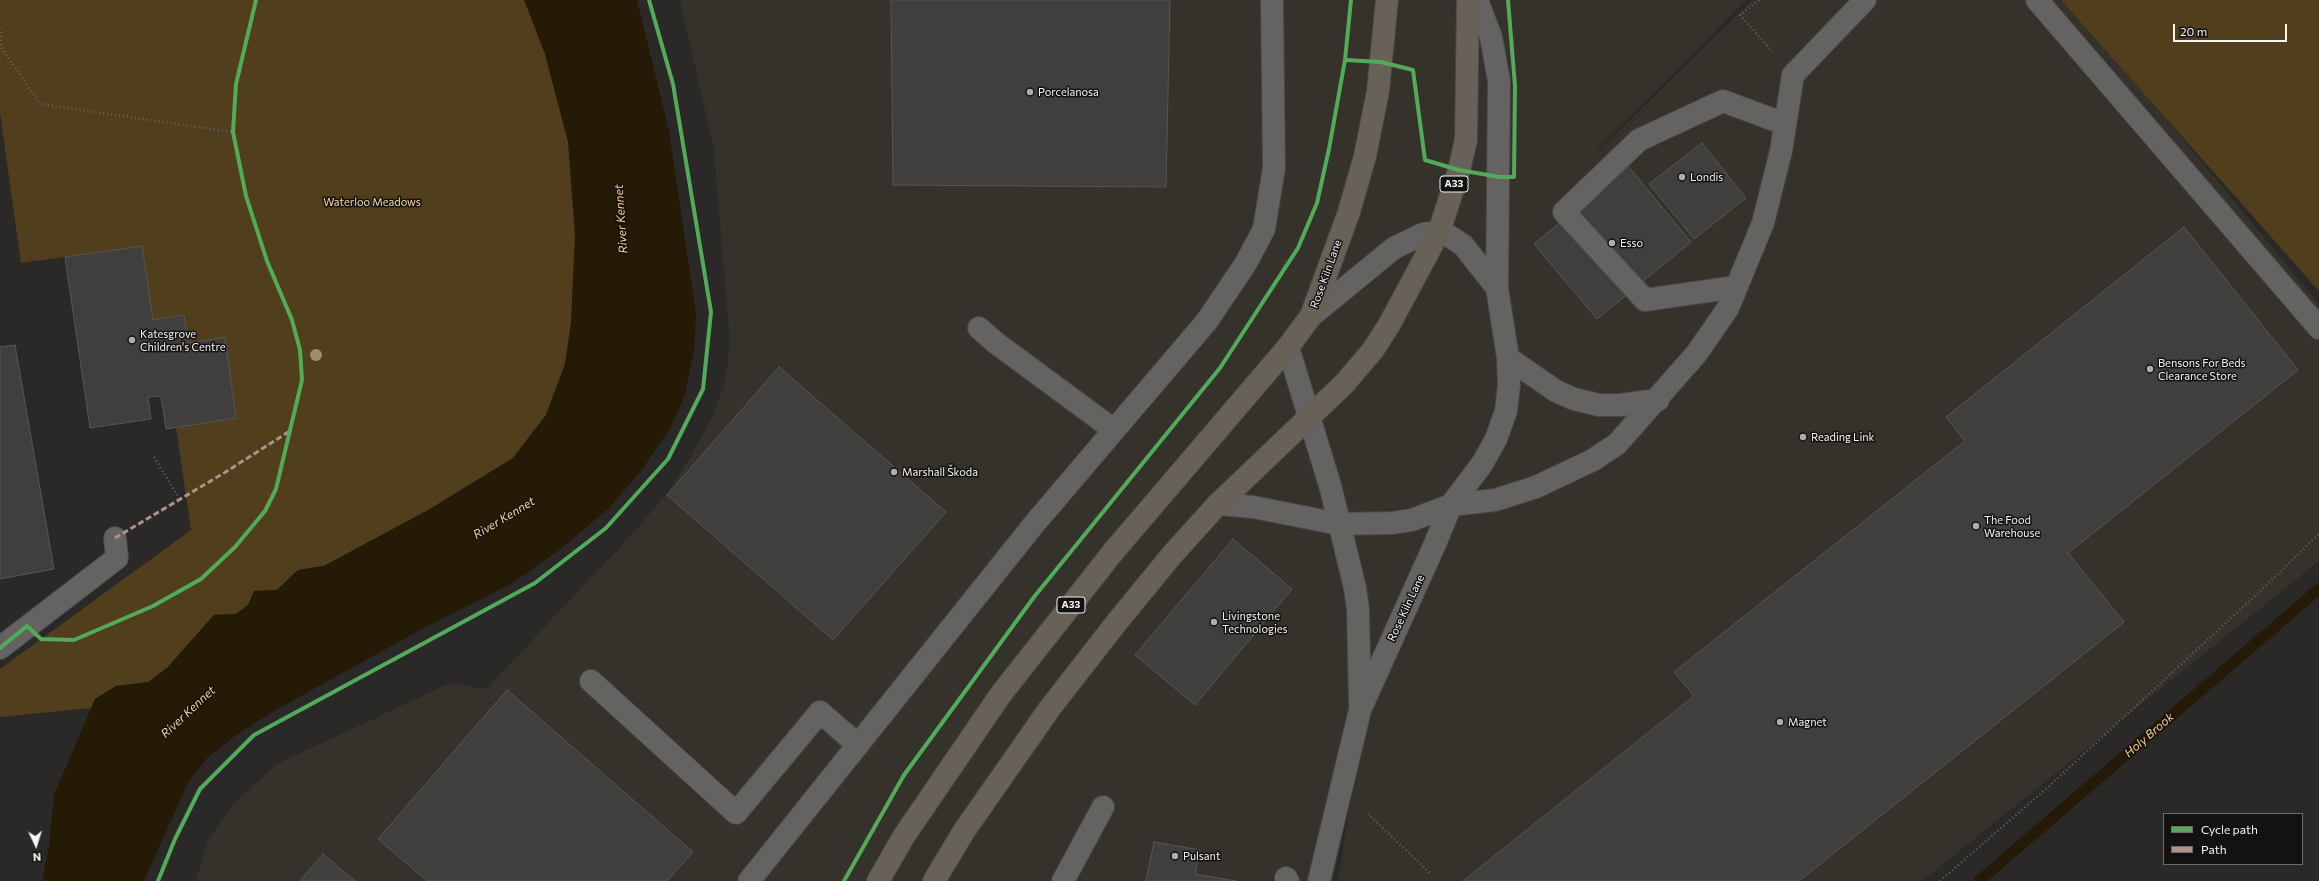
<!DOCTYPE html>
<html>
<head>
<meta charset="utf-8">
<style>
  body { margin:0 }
  #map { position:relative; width:2319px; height:881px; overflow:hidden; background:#2a2928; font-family:Commissioner,sans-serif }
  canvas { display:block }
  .legend { position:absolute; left:2163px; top:813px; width:140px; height:52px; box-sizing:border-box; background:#131211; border:1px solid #6d6c6b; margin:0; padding:5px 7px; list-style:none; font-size:12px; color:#f5f4f3 }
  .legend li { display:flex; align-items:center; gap:8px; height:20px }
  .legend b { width:20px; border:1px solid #6d6c6b }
  .north { position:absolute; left:16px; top:825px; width:40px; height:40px; -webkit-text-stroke:3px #131211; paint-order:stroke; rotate:176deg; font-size:11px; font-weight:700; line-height:16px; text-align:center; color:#f5f4f3 }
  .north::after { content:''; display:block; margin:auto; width:14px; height:18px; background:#f5f4f3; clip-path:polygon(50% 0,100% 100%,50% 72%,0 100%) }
  .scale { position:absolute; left:2173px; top:24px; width:114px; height:18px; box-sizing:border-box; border:2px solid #f5f4f3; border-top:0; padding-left:5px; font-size:12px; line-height:14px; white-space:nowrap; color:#f5f4f3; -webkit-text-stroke:3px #131211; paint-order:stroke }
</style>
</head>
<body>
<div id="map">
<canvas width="2319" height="881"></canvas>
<ul class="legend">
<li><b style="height:5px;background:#51ab58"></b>Cycle path</li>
<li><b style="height:5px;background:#af9288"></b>Path</li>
</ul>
<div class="north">N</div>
<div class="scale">20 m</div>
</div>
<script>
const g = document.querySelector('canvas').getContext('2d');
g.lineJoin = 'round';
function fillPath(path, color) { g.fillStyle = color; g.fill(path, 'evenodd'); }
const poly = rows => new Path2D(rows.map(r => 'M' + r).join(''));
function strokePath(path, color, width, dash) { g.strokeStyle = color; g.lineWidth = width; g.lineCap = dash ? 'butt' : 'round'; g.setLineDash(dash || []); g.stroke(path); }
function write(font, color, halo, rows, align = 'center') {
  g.font = font + ' Commissioner,sans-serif'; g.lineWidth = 3; g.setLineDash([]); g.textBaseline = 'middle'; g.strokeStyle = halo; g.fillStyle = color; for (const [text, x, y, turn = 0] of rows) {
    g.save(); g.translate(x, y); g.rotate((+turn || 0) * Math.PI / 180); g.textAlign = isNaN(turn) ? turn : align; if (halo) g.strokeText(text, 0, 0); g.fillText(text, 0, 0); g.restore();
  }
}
const built = poly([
  [680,0,1746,0,1542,206,1752,0,2068,0,2319,304,2319,561,1922,881,1338,881,1359,745,1333,881,196,881,208,840,233,804,277,764,450,683,486,689,623,544,665,496,689,460,713,416,725,383,730,343,714,150]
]);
const green = poly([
  [0,0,534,0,556,55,578,210,577,358,567,353,565,364,546,415,513,458,430,509,324,566,298,570,277,590,254,591,248,605,236,614,214,615,167,668,148,682,116,686,95,699,91,708,0,717,0,669,191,530,176,427,236,418,225,337,188,343,184,315,153,320,142,246,21,263,0,113],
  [2061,0,2319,0,2319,291]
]);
const water = poly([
  [524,0,637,0,669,131,696,314,694,351,685,395,670,428,641,471,609,508,562,548,514,582,413,634,274,711,235,736,207,758,188,783,144,881,42,881,49,846,54,795,95,699,116,686,148,682,167,668,214,615,236,614,248,605,254,591,277,590,298,570,324,566,430,509,513,458,546,415,565,364,571,322,575,235,568,142,545,54]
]);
const stream = poly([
  [1979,881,2319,589]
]);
const building = poly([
  [891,0,1170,0,1166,187,893,185,891,0],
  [1702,143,1746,198,1694,239,1649,184,1702,143],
  [1628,166,1691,242,1597,319,1534,244,1628,166],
  [2184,227,2298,370,2068,553,2124,622,1799,881,1463,881,1694,696,1674,672,1965,441,1946,417,2184,227],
  [142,246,153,320,184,315,188,343,225,337,236,418,166,429,161,396,148,397,151,419,90,428,65,257,142,246],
  [15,345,54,569,0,579,0,347,15,345],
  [779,367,946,512,833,640,667,495,779,367],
  [1233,539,1292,589,1195,705,1135,655,1233,539],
  [507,690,693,852,667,881,427,881,378,839,507,690],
  [1154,842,1200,850,1195,874,1236,881,1146,881,1154,842],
  [323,854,355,881,300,881,323,854]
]);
const path = poly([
  [1759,0,1740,15,1772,51],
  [0,28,1,47,40,104,233,132],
  [1280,277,1285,261],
  [154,457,179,498],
  [1368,814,1430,873],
  [1940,881,2046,789,2255,596,2319,534]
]);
const minor = poly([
  [2037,0,2319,328],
  [1736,287,1645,300,1564,212,1639,140,1723,101,1785,124],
  [1311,316,1394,248,1423,234,1439,232,1449,236,1463,245,1497,288],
  [979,328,996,343,1114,430],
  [1288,347,1331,489,1355,588,1358,609,1360,703],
  [1508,358,1556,391,1574,399,1599,405,1620,405,1658,400],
  [1218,504,1253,507,1339,524,1392,523,1412,520,1451,505,1495,500,1536,487,1593,460,1617,444,1697,353,1728,308,1763,223,1781,151,1793,75,1865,0],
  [0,648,117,558,115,538],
  [591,681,736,813,820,712,858,745],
  [1286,878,1288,881],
  [749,881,1035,523,1207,321,1246,263,1264,229,1274,168,1272,0],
  [1063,881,1103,807],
  [1319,881,1360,710,1435,544,1451,505,1482,464,1496,439,1506,411,1509,385,1508,358,1497,288,1499,81,1491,37,1477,0]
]);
const highway = poly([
  [878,881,904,836,1001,694,1113,552,1288,347,1311,316,1349,212,1365,156,1378,91,1387,0],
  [934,881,964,831,1050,708,1117,622,1171,556,1218,504,1345,383,1373,350,1389,325,1439,232,1459,170,1466,140,1468,0]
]);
const quiet = poly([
  [115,538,224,473,290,431]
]);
const cycleway = poly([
  [1345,60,1381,62,1413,70,1425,160,1459,170,1500,177,1514,177,1515,86,1508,0],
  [0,648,27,626,41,639,74,640,153,606,201,579,235,547,265,511,276,489,302,380,300,350,292,320,267,261,246,196,233,132,236,84,256,0],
  [158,881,175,839,200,789,254,735,535,583,606,528,668,459,703,389,711,312,673,84,649,0],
  [844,881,904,775,1034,597,1220,368,1298,248,1317,203,1329,149,1345,60,1351,0]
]);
const trees = [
  [316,355]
];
const markers = [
  [1030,92,4,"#aeadac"],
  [1682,177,4,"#aeadac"],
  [1612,243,4,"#aeadac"],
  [132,340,4,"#aeadac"],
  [2150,369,4,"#aeadac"],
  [1803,437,4,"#aeadac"],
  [894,472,4,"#aeadac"],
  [1976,526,4,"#aeadac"],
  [1214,622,4,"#aeadac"],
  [1780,722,4,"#aeadac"],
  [1175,856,4,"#aeadac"]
];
const shields = [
  [1454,184,28],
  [1071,605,28]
];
const shieldNames = [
  ["A33",1454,184],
  ["A33",1071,605]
];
const poiNames = [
  ["Porcelanosa",1038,92],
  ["Londis",1690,177],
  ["Esso",1620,243],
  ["Katesgrove",140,334],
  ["Children's Centre",140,347],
  ["Bensons For Beds",2158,363],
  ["Clearance Store",2158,376],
  ["Reading Link",1811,437],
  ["Marshall Škoda",902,472],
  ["The Food",1984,520],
  ["Warehouse",1984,533],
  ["Livingstone",1222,616],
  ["Technologies",1222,629],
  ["Magnet",1788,722],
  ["Pulsant",1183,856]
];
const parkNames = [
  ["Waterloo Meadows",372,202]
];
const streetNames = [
  ["Rose Kiln Lane",1326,274,-70],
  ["Rose Kiln Lane",1406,608,-65]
];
const waterNames = [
  ["River Kennet",621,219,-94],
  ["River Kennet",504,518,-31],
  ["River Kennet",188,712,-43],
  ["Holy Brook",2149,735,-41]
];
fillPath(built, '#35312b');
fillPath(green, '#503e1c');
fillPath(water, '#251a05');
strokePath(stream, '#251a05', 11);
fillPath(building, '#403f3e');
strokePath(building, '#575655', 1);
strokePath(minor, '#484746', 24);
strokePath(highway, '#484746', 24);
strokePath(path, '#646463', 2.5, [1, 3]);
strokePath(minor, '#646362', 22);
strokePath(highway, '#676157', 22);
strokePath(quiet, '#af9288', 3, [6, 3]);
strokePath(cycleway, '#51ab58', 4);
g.fillStyle = '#9f8b6d';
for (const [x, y] of trees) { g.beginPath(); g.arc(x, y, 6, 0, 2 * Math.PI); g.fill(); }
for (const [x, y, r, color] of markers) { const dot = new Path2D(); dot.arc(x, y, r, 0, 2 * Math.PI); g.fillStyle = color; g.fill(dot); strokePath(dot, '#131211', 1.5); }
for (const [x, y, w] of shields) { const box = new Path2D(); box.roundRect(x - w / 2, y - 8, w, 16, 3); g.fillStyle = '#131211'; g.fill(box); strokePath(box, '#f5f4f3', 1); }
write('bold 10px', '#f5f4f3', null, shieldNames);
write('11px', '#f5f4f3', '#131211', poiNames, 'left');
write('11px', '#fedca5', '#131211', parkNames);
write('11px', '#f5f4f3', '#131211', streetNames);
write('italic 12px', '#fcd28c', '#131211', waterNames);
</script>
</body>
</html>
